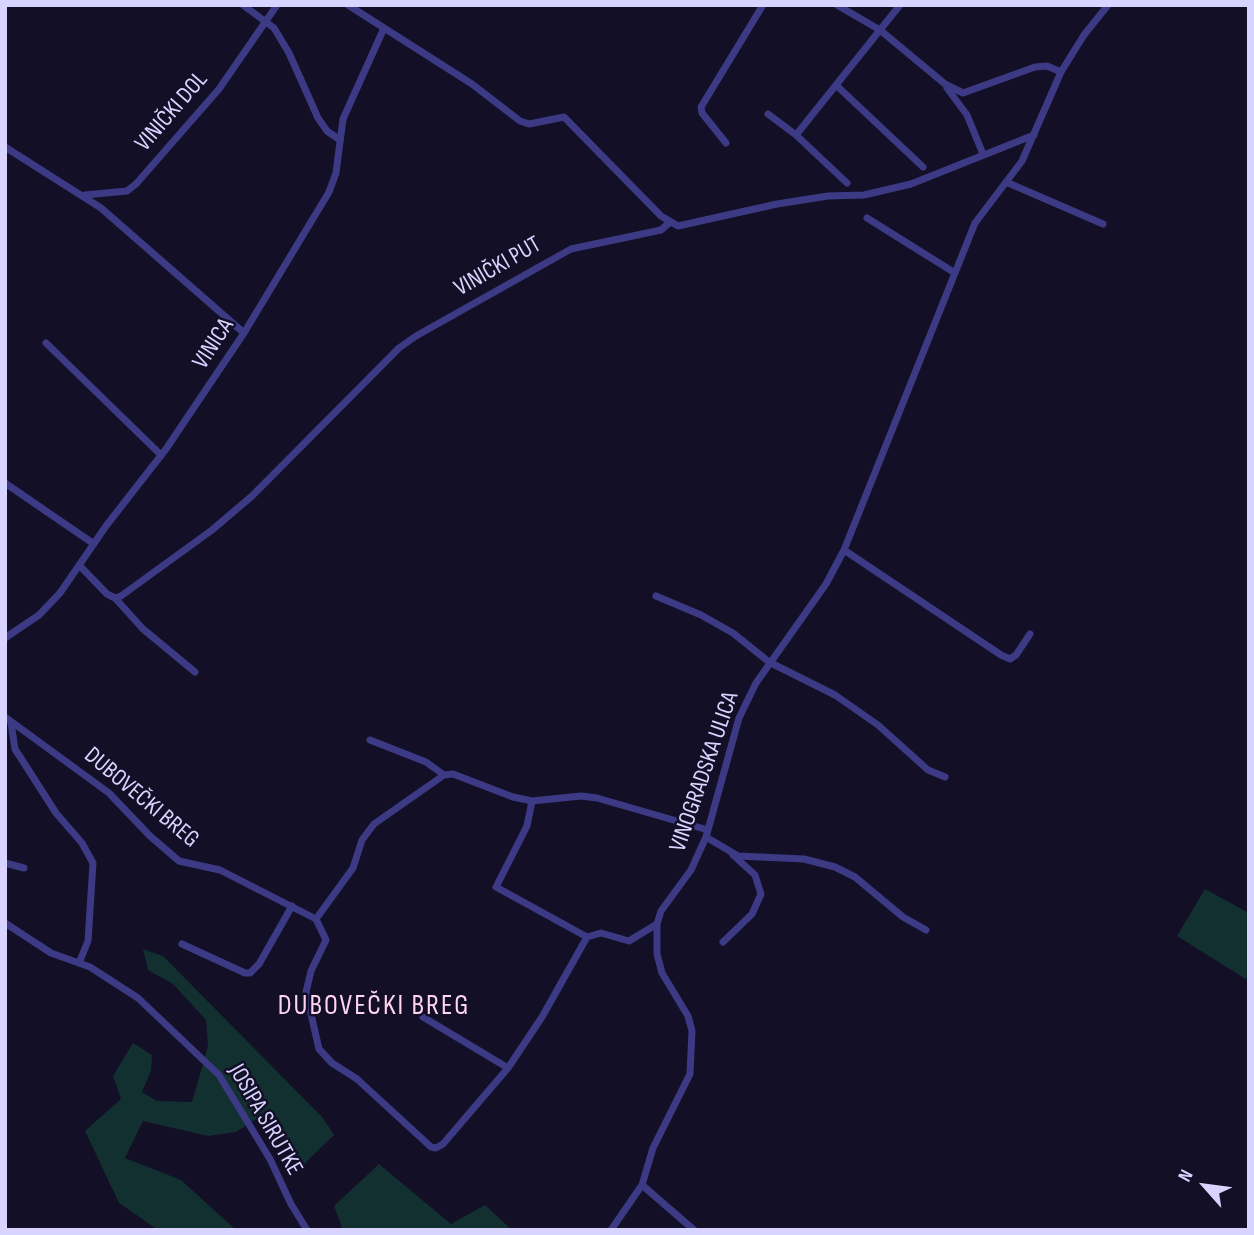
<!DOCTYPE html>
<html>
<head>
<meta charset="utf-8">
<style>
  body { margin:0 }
  #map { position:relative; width:1254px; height:1235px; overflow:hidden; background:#130f26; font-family:"Sofia Sans Condensed",sans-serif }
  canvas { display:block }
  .frame { position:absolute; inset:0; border:7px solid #d9d4ff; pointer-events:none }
  .north { position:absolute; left:1170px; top:1151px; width:70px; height:70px; -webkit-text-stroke:5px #130f26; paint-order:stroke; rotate:298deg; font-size:19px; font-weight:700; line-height:28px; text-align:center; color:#d9d4ff }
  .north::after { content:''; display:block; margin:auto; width:24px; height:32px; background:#d9d4ff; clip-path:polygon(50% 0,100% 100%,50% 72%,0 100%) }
</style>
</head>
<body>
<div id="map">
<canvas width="1254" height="1235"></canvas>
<div class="frame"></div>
<div class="north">N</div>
</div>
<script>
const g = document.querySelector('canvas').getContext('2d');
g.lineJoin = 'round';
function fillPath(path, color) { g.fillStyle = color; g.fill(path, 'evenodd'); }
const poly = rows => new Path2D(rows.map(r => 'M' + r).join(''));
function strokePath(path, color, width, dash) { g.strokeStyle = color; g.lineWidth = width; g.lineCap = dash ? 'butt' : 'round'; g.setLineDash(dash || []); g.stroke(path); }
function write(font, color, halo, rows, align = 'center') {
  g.font = font + ' "Sofia Sans Condensed",sans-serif'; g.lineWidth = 5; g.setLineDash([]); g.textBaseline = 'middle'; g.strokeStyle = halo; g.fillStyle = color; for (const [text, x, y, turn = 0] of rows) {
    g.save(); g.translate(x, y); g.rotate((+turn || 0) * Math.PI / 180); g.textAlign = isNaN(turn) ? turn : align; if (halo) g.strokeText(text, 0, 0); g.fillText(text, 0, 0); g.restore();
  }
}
const green = poly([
  [1205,889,1249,913,1249,981,1177,936],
  [143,949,163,956,323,1118,334,1135,302,1166,263,1115,236,1132,208,1136,143,1121,125,1158,181,1180,236,1230,158,1230,119,1203,85,1131,121,1099,113,1076,133,1043,152,1055,151,1071,142,1092,157,1101,192,1102,208,1046,206,1020,173,984,148,970],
  [379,1164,451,1224,485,1205,512,1230,343,1230,334,1206]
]);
const minor = poly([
  [243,5,274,28,289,53,318,118,327,131,340,140],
  [348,5,472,84,520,121,529,124,564,117,661,216,678,226,777,204,828,196,864,195,911,184,1034,135],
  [837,5,880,30,945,84,963,93,1035,67,1047,66,1061,72],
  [836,85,923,167],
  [947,88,967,115,983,154],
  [768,114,796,135,847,183],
  [796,135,900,5],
  [726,143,702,113,701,107,763,5],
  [5,147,101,208,244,333],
  [1006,182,1103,224],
  [85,195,127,191,136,184,219,89,277,5],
  [867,218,955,273],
  [46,343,161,455],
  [5,483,94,544],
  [844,550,1001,655,1010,659,1016,655,1030,634],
  [80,566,107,594,115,598,121,596,212,530,252,496,399,348,416,336,571,249,661,230,669,223],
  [656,596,701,615,733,633,769,662,835,695,878,725,928,770,945,777],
  [115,598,143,629,195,672],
  [5,638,39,615,60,593,106,526,166,449,244,333,329,192,336,173,343,119,384,28],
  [5,717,109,793,150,836,179,861,220,870,316,919,326,940,311,971,306,992,319,1049,332,1063,357,1079,431,1147,436,1148,443,1144,508,1068,542,1017,587,937,601,933,629,941,657,924],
  [11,723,15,749,56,813,82,843,93,863,88,941,79,963],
  [370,740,426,762,444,775,453,774,513,797,532,801,581,796,597,798,708,830],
  [532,801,527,826,496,887,587,937],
  [706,837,738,856,804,859,835,867,855,877,903,917,926,930],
  [5,863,24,868],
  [316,919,353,868,362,840,374,824,444,775],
  [5,923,51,953,90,967,138,998,219,1075,270,1159,291,1204,307,1230],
  [723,942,752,914,761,894,755,875,733,855],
  [182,944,245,973,250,973,259,964,292,906],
  [423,1017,508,1068],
  [642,1185,694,1230],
  [611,1230,642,1185,653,1148,690,1074,692,1031,688,1016,662,973,657,954,657,924,661,911,691,870,706,837,739,718,756,683,826,584,844,550,975,223,1022,161,1061,72,1084,35,1108,5]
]);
const streetNames = [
  ["VINIČKI DOL",172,112,-49],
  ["VINIČKI PUT",498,267,-30],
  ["VINICA",214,344,-57],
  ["VINOGRADSKA ULICA",705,772,-71],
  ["DUBOVEČKI BREG",141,798,40],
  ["JOSIPA SIRUTKE",265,1120,60]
];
const quarterNames = [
  ["DUBOVEČKI BREG",374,1007]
];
fillPath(green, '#12302f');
strokePath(minor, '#3d3a85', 7);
write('24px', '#d9d4ff', '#130f26', streetNames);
g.letterSpacing = '2px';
write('28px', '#ffd6f0', '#130f26', quarterNames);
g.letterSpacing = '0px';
</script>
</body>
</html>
